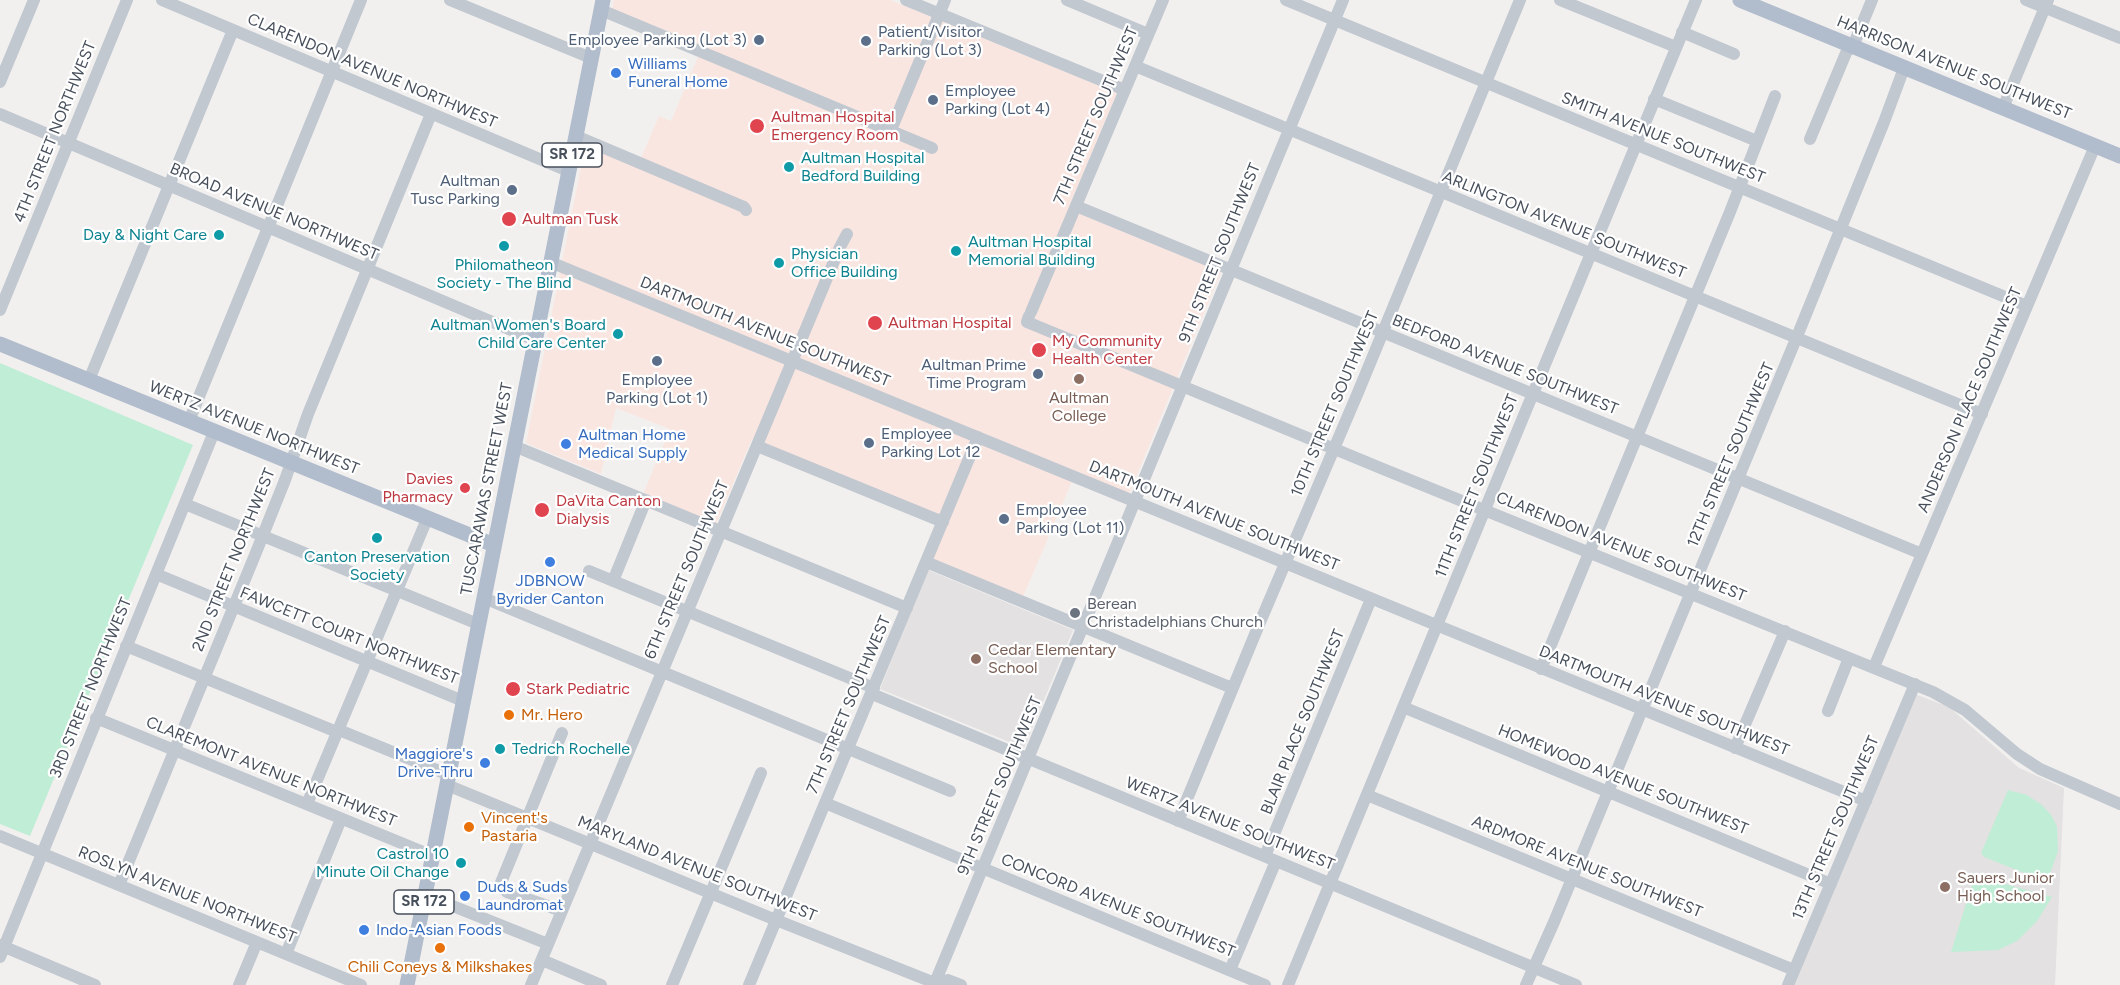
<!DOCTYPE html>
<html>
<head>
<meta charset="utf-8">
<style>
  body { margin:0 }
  canvas { display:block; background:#f2f0ef }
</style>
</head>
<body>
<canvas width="2120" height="985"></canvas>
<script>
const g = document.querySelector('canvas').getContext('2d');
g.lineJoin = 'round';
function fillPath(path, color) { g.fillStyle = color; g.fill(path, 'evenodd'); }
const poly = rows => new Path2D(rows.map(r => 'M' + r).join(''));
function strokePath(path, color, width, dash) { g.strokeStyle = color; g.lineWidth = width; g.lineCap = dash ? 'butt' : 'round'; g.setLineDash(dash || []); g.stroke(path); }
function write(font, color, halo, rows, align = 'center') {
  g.font = font + ' Figtree,sans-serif'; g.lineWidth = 4.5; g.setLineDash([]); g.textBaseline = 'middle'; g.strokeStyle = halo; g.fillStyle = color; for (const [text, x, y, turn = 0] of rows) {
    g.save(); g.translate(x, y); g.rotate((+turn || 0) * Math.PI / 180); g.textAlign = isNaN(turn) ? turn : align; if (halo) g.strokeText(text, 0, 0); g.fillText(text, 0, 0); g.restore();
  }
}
const education = poly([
  [928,570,1073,630,1024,748,880,689],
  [1912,693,1949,707,2019,768,2064,788,2055,985,1790,985]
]);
const medical = poly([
  [614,0,890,0,1117,93,1068,209,1221,272,1129,494,1076,472,1023,597,932,560,948,520,752,439,716,524,643,494,670,429,616,408,601,474,526,443,584,151,589,147,637,167,659,116,671,121,702,47,612,9]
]);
const green = poly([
  [0,363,193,445,30,836,0,824],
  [2008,790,2027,795,2042,805,2052,816,2057,827,2058,851,2047,882,1984,857,1981,853],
  [1980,877,2052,897,2037,921,2017,941,1998,950,1951,952,1974,878]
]);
const minor = poly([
  [162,0,568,171],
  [450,0,591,58],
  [906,0,1125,90],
  [1067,0,1148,34],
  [1286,0,2027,306],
  [1560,0,1676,47],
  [2026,0,2120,38],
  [601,10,932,148],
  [1682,32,1734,54],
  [1135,66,1982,414],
  [0,82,34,0],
  [1654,99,1757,141],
  [2003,108,2048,0],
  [0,114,535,340],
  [891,130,945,0],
  [576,136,744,207,746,210],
  [1810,139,1846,53,1856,39,1872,0],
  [1076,206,1922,554],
  [550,262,1866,801],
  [0,310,127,0],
  [1031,312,1163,0],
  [1029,316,1027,322,1383,469,1933,692,1965,710,2017,754,2040,769,2120,804],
  [89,380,233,30],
  [189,421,361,0],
  [514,446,907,608],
  [757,446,943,522],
  [185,504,478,624],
  [926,562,1232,688],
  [589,571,874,688],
  [156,574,463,701],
  [613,581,646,500],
  [484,598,950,791],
  [126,646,337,732],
  [1874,667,2095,146],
  [1541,669,1730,212,1775,96],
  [872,694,1576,985],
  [1403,707,1831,884],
  [1828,711,1849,658],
  [96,718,433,856],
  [339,730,449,775],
  [1735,748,1785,631],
  [447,785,771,918,935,983,948,980,961,985],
  [1367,795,1794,970],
  [825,803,1265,985],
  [307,804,427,519],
  [1178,821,1258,627,1359,390,1520,0],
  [0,836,361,985],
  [1265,856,1371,599],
  [119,885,255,555,285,480,308,414,431,114],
  [425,895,548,944],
  [562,911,507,892,500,885,562,733],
  [0,945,95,985],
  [286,954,341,819],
  [0,957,214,432],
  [542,960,601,985],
  [1230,970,1276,861],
  [239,985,257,942],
  [531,985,840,247,847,234],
  [672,985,761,773],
  [749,985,978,437],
  [934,985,1343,0],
  [1288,985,1696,0],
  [1526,985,1554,922,1796,339,1884,122,1904,68],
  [1788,985,1915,684]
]);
const major = poly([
  [1740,0,2120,156],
  [0,344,494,545],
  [407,985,603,0]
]);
const markers = [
  [759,40,6,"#5c6f8a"],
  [866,41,6,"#5c6f8a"],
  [616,73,6,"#3f7fe0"],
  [933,100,6,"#5c6f8a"],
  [757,126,8,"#e0444e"],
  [789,167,6,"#0f9aa8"],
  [512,190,6,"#5c6f8a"],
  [509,219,8,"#e0444e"],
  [219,235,6,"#0f9aa8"],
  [504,246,6,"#0f9aa8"],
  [956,251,6,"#0f9aa8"],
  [779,263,6,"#0f9aa8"],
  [875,323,8,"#e0444e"],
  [618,334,6,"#0f9aa8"],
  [1039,350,8,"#e0444e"],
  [657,361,6,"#5c6f8a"],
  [1038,374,6,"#5c6f8a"],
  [1079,379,6,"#8d6e63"],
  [869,443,6,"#5c6f8a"],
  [566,444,6,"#3f7fe0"],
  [465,488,6,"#e0444e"],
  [542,510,8,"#e0444e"],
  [1004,519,6,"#5c6f8a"],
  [377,538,6,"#0f9aa8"],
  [550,562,6,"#3f7fe0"],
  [1075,613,6,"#6b7280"],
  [976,659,6,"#8d6e63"],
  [513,689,8,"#e0444e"],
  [509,715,6,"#e8710a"],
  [500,749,6,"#0f9aa8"],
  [485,763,6,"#3f7fe0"],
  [469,827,6,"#e8710a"],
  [461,863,6,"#0f9aa8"],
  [1945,887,6,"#8d6e63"],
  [465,896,6,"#3f7fe0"],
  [364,930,6,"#3f7fe0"],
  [440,948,6,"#e8710a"]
];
const shields = [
  [572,155,60],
  [424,902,60]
];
const shieldNames = [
  ["SR 172",572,155],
  ["SR 172",424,902]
];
const serviceNames = [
  ["Patient/Visitor",878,32],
  ["Parking (Lot 3)",878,50],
  ["Employee Parking (Lot 3)",747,40,"right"],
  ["Employee",945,91],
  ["Parking (Lot 4)",945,109],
  ["Aultman",500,181,"right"],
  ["Tusc Parking",500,199,"right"],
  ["Aultman Prime",1026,365,"right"],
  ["Time Program",1026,383,"right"],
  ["Employee",657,380,"center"],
  ["Parking (Lot 1)",657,398,"center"],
  ["Employee",881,434],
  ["Parking Lot 12",881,452],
  ["Employee",1016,510],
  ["Parking (Lot 11)",1016,528]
];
const shopNames = [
  ["Williams",628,64],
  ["Funeral Home",628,82],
  ["Aultman Home",578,435],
  ["Medical Supply",578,453],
  ["JDBNOW",550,581,"center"],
  ["Byrider Canton",550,599,"center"],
  ["Maggiore's",473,754,"right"],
  ["Drive-Thru",473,772,"right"],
  ["Duds & Suds",477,887],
  ["Laundromat",477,905],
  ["Indo-Asian Foods",376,930]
];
const streetNames = [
  ["HARRISON AVENUE SOUTHWEST",1954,68,22],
  ["CLARENDON AVENUE NORTHWEST",372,71,23],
  ["7TH STREET SOUTHWEST",1096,116,-67],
  ["4TH STREET NORTHWEST",55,132,-68],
  ["SMITH AVENUE SOUTHWEST",1663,138,22],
  ["BROAD AVENUE NORTHWEST",274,212,23],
  ["ARLINGTON AVENUE SOUTHWEST",1564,225,22],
  ["9TH STREET SOUTHWEST",1220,253,-68],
  ["DARTMOUTH AVENUE SOUTHWEST",765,332,22],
  ["BEDFORD AVENUE SOUTHWEST",1505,365,22],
  ["ANDERSON PLACE SOUTHWEST",1970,400,-67],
  ["10TH STREET SOUTHWEST",1335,404,-67],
  ["WERTZ AVENUE NORTHWEST",254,428,22],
  ["12TH STREET SOUTHWEST",1731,455,-67],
  ["11TH STREET SOUTHWEST",1477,486,-68],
  ["TUSCARAWAS STREET WEST",487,489,-79],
  ["DARTMOUTH AVENUE SOUTHWEST",1214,516,22],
  ["CLARENDON AVENUE SOUTHWEST",1621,547,22],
  ["2ND STREET NORTHWEST",234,560,-68],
  ["6TH STREET SOUTHWEST",687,570,-67],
  ["FAWCETT COURT NORTHWEST",349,636,22],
  ["3RD STREET NORTHWEST",91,688,-68],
  ["DARTMOUTH AVENUE SOUTHWEST",1664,701,22],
  ["7TH STREET SOUTHWEST",849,705,-67],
  ["BLAIR PLACE SOUTHWEST",1303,722,-68],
  ["CLAREMONT AVENUE NORTHWEST",271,772,22],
  ["HOMEWOOD AVENUE SOUTHWEST",1623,780,22],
  ["9TH STREET SOUTHWEST",1000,786,-67],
  ["WERTZ AVENUE SOUTHWEST",1230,824,22],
  ["13TH STREET SOUTHWEST",1836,828,-67],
  ["ARDMORE AVENUE SOUTHWEST",1587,867,22],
  ["MARYLAND AVENUE SOUTHWEST",697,869,22],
  ["ROSLYN AVENUE NORTHWEST",187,895,22],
  ["CONCORD AVENUE SOUTHWEST",1118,906,22]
];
const healthNames = [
  ["Aultman Hospital",771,117],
  ["Emergency Room",771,135],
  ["Aultman Tusk",522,219],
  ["Aultman Hospital",888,323],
  ["My Community",1052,341],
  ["Health Center",1052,359],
  ["Davies",453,479,"right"],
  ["Pharmacy",453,497,"right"],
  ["DaVita Canton",556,501],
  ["Dialysis",556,519],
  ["Stark Pediatric",526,689]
];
const cultureNames = [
  ["Aultman Hospital",801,158],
  ["Bedford Building",801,176],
  ["Day & Night Care",207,235,"right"],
  ["Aultman Hospital",968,242],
  ["Memorial Building",968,260],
  ["Physician",791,254],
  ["Office Building",791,272],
  ["Philomatheon",504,265,"center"],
  ["Society - The Blind",504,283,"center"],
  ["Aultman Women's Board",606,325,"right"],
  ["Child Care Center",606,343,"right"],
  ["Canton Preservation",377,557,"center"],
  ["Society",377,575,"center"],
  ["Tedrich Rochelle",512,749],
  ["Castrol 10",449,854,"right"],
  ["Minute Oil Change",449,872,"right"]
];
const educationNames = [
  ["Aultman",1079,398,"center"],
  ["College",1079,416,"center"],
  ["Cedar Elementary",988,650],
  ["School",988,668],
  ["Sauers Junior",1957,878],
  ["High School",1957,896]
];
const worshipNames = [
  ["Berean",1087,604],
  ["Christadelphians Church",1087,622]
];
const foodNames = [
  ["Mr. Hero",521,715],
  ["Vincent's",481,818],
  ["Pastaria",481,836],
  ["Chili Coneys & Milkshakes",440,967,"center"]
];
fillPath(education, '#e3e1e1');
fillPath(medical, '#fae6e1');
fillPath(green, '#c0edd6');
strokePath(minor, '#c1c8d0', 12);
strokePath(major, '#b1bccc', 15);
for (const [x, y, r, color] of markers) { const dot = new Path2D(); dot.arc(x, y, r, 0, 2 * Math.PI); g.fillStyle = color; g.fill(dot); strokePath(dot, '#fff', 2); }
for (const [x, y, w] of shields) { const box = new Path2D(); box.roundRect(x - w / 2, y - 12, w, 24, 4.5); g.fillStyle = '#fff'; g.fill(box); strokePath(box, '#48505c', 1.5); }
write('bold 15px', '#48505c', null, shieldNames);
write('16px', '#4e5e75', '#fff', serviceNames, 'left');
write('16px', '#366cbe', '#fff', shopNames, 'left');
write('16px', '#48505c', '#fff', streetNames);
write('16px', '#be3a42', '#fff', healthNames, 'left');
write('16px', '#0d838f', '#fff', cultureNames, 'left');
write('16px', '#785e54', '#fff', educationNames, 'left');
write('16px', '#5b616d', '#fff', worshipNames, 'left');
write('16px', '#c56008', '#fff', foodNames, 'left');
</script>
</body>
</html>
